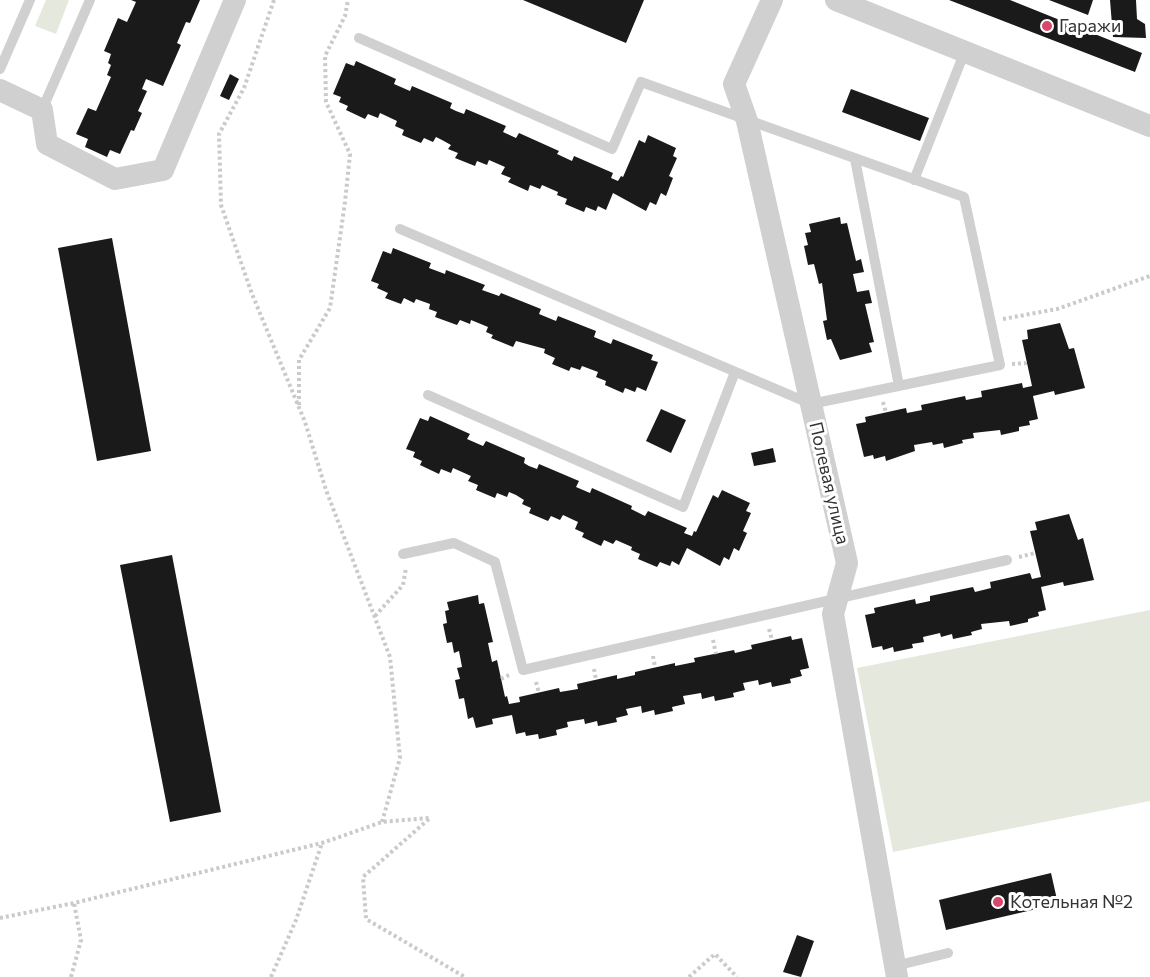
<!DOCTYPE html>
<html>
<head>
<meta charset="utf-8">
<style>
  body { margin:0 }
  canvas { display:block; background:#fff }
</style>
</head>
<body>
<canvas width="1150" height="977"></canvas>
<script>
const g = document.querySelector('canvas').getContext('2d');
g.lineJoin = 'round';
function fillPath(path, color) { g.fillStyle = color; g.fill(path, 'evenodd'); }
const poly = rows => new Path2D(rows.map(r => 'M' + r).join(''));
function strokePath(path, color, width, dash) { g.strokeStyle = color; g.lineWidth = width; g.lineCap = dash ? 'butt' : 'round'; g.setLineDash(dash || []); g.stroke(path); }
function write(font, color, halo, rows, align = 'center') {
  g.font = font + ' Commissioner,sans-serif'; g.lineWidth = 6; g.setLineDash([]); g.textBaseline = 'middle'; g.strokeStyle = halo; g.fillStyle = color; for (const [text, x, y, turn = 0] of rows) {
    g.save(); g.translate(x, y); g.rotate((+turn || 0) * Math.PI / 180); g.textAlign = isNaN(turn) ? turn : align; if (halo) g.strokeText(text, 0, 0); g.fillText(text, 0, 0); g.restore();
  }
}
const green = poly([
  [46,0,69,0,56,34,35,26],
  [1150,610,1150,801,893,852,857,668]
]);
const building = poly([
  [131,0,200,0,190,23,186,22,177,43,181,45,163,86,146,79,142,89,147,91,138,111,142,113,134,131,131,130,120,154,110,150,107,157,85,147,88,139,76,134,88,108,96,111,111,77,107,75,111,65,108,63,111,54,104,51,118,18,127,22,136,2],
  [523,0,644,0,626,43],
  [949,0,1010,0,1142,53,1135,72],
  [1049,0,1093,0,1088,15],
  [1110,0,1136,0,1137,19,1145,24,1146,38,1113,37],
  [356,61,396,79,394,84,410,91,412,86,452,103,450,108,456,111,464,114,466,109,506,126,503,132,516,138,519,133,559,151,557,154,572,161,574,156,613,173,611,178,618,181,621,176,623,177,639,140,645,143,648,135,676,148,673,156,677,158,669,176,673,178,666,196,661,193,656,205,650,202,646,211,613,193,606,210,598,206,596,211,586,207,584,212,565,204,567,199,557,195,558,192,542,185,540,189,530,185,528,191,508,182,511,178,501,174,505,167,489,160,487,165,477,161,475,166,455,158,458,153,448,149,451,145,442,140,436,137,433,142,424,138,421,143,402,135,404,130,395,126,397,121,380,113,378,118,368,114,365,119,346,110,348,106,339,102,341,97,333,94,346,63,354,66],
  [230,74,239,79,229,100,220,96],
  [851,89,929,118,920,141,842,112],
  [840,217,841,224,847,223,856,261,861,259,864,272,853,274,857,292,869,290,872,303,865,304,874,342,869,343,872,352,840,360,831,339,827,340,823,321,827,320,822,283,819,284,814,264,808,265,804,246,808,245,805,233,811,232,809,224],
  [112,238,151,451,97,461,58,248],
  [393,248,431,263,429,268,445,274,446,270,485,285,482,290,499,296,501,293,541,309,539,314,556,321,558,316,596,331,594,337,611,344,613,339,653,355,651,360,658,362,646,391,637,387,635,392,625,388,623,393,605,385,606,381,596,377,598,372,582,366,580,370,571,367,569,371,552,364,555,358,544,353,545,349,516,341,513,347,491,338,493,335,486,332,488,327,471,320,470,324,460,320,457,325,435,317,437,312,429,309,430,304,416,299,414,303,404,298,401,304,385,298,388,293,377,288,379,284,371,281,383,251,391,254],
  [1060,323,1069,349,1074,348,1085,388,1055,395,1054,391,1033,396,1038,419,1029,421,1030,425,1019,427,1019,431,1001,435,1000,430,973,433,974,438,962,440,963,443,944,448,943,443,933,445,932,442,914,445,915,451,886,461,885,456,874,459,873,455,864,457,856,424,866,422,865,417,906,408,907,413,922,410,921,405,965,396,966,400,982,397,981,391,1022,383,1023,388,1032,386,1022,340,1028,339,1027,330],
  [661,409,686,420,671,453,646,441],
  [430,416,470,434,467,439,483,446,486,441,525,458,524,463,529,466,537,469,539,464,579,481,576,487,590,493,592,488,632,506,631,509,645,516,648,511,687,528,684,533,692,536,694,531,696,532,713,495,718,498,722,490,750,503,746,511,751,513,743,531,747,533,739,551,734,548,729,560,724,557,720,566,687,548,679,565,672,561,670,566,660,562,657,567,638,559,640,554,631,550,632,547,616,540,613,544,604,540,601,546,582,537,584,533,575,529,578,522,563,515,560,520,551,516,548,521,529,513,531,508,522,504,524,500,516,495,509,492,507,497,497,493,495,498,476,490,478,485,468,481,471,476,453,468,451,473,441,469,439,474,420,465,422,461,413,457,415,452,406,449,420,418,428,421],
  [773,448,776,462,754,466,751,453],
  [1069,514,1078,540,1083,538,1094,580,1064,586,1063,582,1041,587,1046,610,1038,612,1039,616,1028,619,1028,622,1010,626,1009,621,981,624,982,629,971,632,972,635,953,639,952,634,941,637,940,633,923,637,924,642,912,644,913,648,894,652,893,647,883,650,882,646,872,648,865,615,875,613,874,608,915,599,916,604,930,601,930,596,973,587,975,592,991,588,990,582,1030,573,1032,579,1041,577,1030,531,1037,530,1035,522],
  [172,555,221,812,170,822,120,565],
  [478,595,479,604,484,603,493,642,488,643,492,662,497,660,505,697,507,696,509,704,520,702,519,697,559,688,560,692,578,689,577,684,617,675,617,679,635,675,635,672,675,663,675,666,695,662,694,658,734,650,735,653,752,649,751,645,791,636,792,640,802,638,809,668,800,670,802,676,790,679,791,683,772,687,771,682,759,685,758,680,743,683,745,690,733,693,734,697,715,701,714,696,702,699,701,693,683,696,685,704,672,707,673,711,655,715,654,710,642,713,641,706,626,709,628,715,616,718,617,722,598,726,597,721,585,724,584,719,567,722,568,727,556,730,557,735,539,739,538,734,526,736,525,732,516,734,512,715,492,719,493,724,476,728,473,717,468,719,464,698,459,699,455,680,460,679,457,668,462,667,459,651,454,653,452,642,447,643,443,624,447,623,445,611,449,610,447,602],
  [1051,873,1058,904,946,930,939,900],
  [797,935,814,941,801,977,783,972]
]);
const path = poly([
  [274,0,244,88,219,134,221,205,252,294,305,422,326,490,390,657,400,758,382,822],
  [1003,319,1057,309,1150,276],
  [1012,364,1027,363],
  [883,402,886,413],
  [299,405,299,360,330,308,345,202,350,154,326,102,325,56,345,16,348,0],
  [1019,557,1035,553],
  [375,616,403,585,406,568],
  [769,629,772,640],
  [713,640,716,654],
  [653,656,655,667],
  [594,669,596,680],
  [501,679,511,674],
  [536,682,539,693],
  [0,918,74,903,322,843,382,822,430,818,363,877,366,919,465,977],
  [71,977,81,940,74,903],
  [271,977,296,920,322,843],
  [689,977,715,954,737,977]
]);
const service = poly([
  [359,38,612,149,641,82,964,197,1000,365,811,404,400,229],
  [0,69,30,0],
  [42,110,90,0],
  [855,159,899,386],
  [914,180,965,51],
  [428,395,683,507,735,372],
  [403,554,454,543,495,562,523,670,1007,560],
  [895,966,948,953]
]);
const minor = poly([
  [772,0,734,84,747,121,847,563,833,614,897,977],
  [836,0,1150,126],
  [0,90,42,110,47,144,115,179,163,170,235,0]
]);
const markers = [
  [1047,26,6,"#d7486b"],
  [998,902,6,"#d7486b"]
];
const poiNames = [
  ["Гаражи",1059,26],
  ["Котельная №2",1010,902]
];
const streetNames = [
  ["Полевая улица",829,483,77]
];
fillPath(green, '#e5e9dd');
fillPath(building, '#1a1a1a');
strokePath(path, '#cacaca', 4, [3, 3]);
strokePath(service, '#d0d0d0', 10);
strokePath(minor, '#d0d0d0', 22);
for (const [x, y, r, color] of markers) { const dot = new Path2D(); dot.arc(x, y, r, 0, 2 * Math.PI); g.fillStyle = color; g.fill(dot); strokePath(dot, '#fff', 2); }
write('18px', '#333', '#fff', poiNames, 'left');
write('18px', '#333', '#fff', streetNames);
</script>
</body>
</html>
